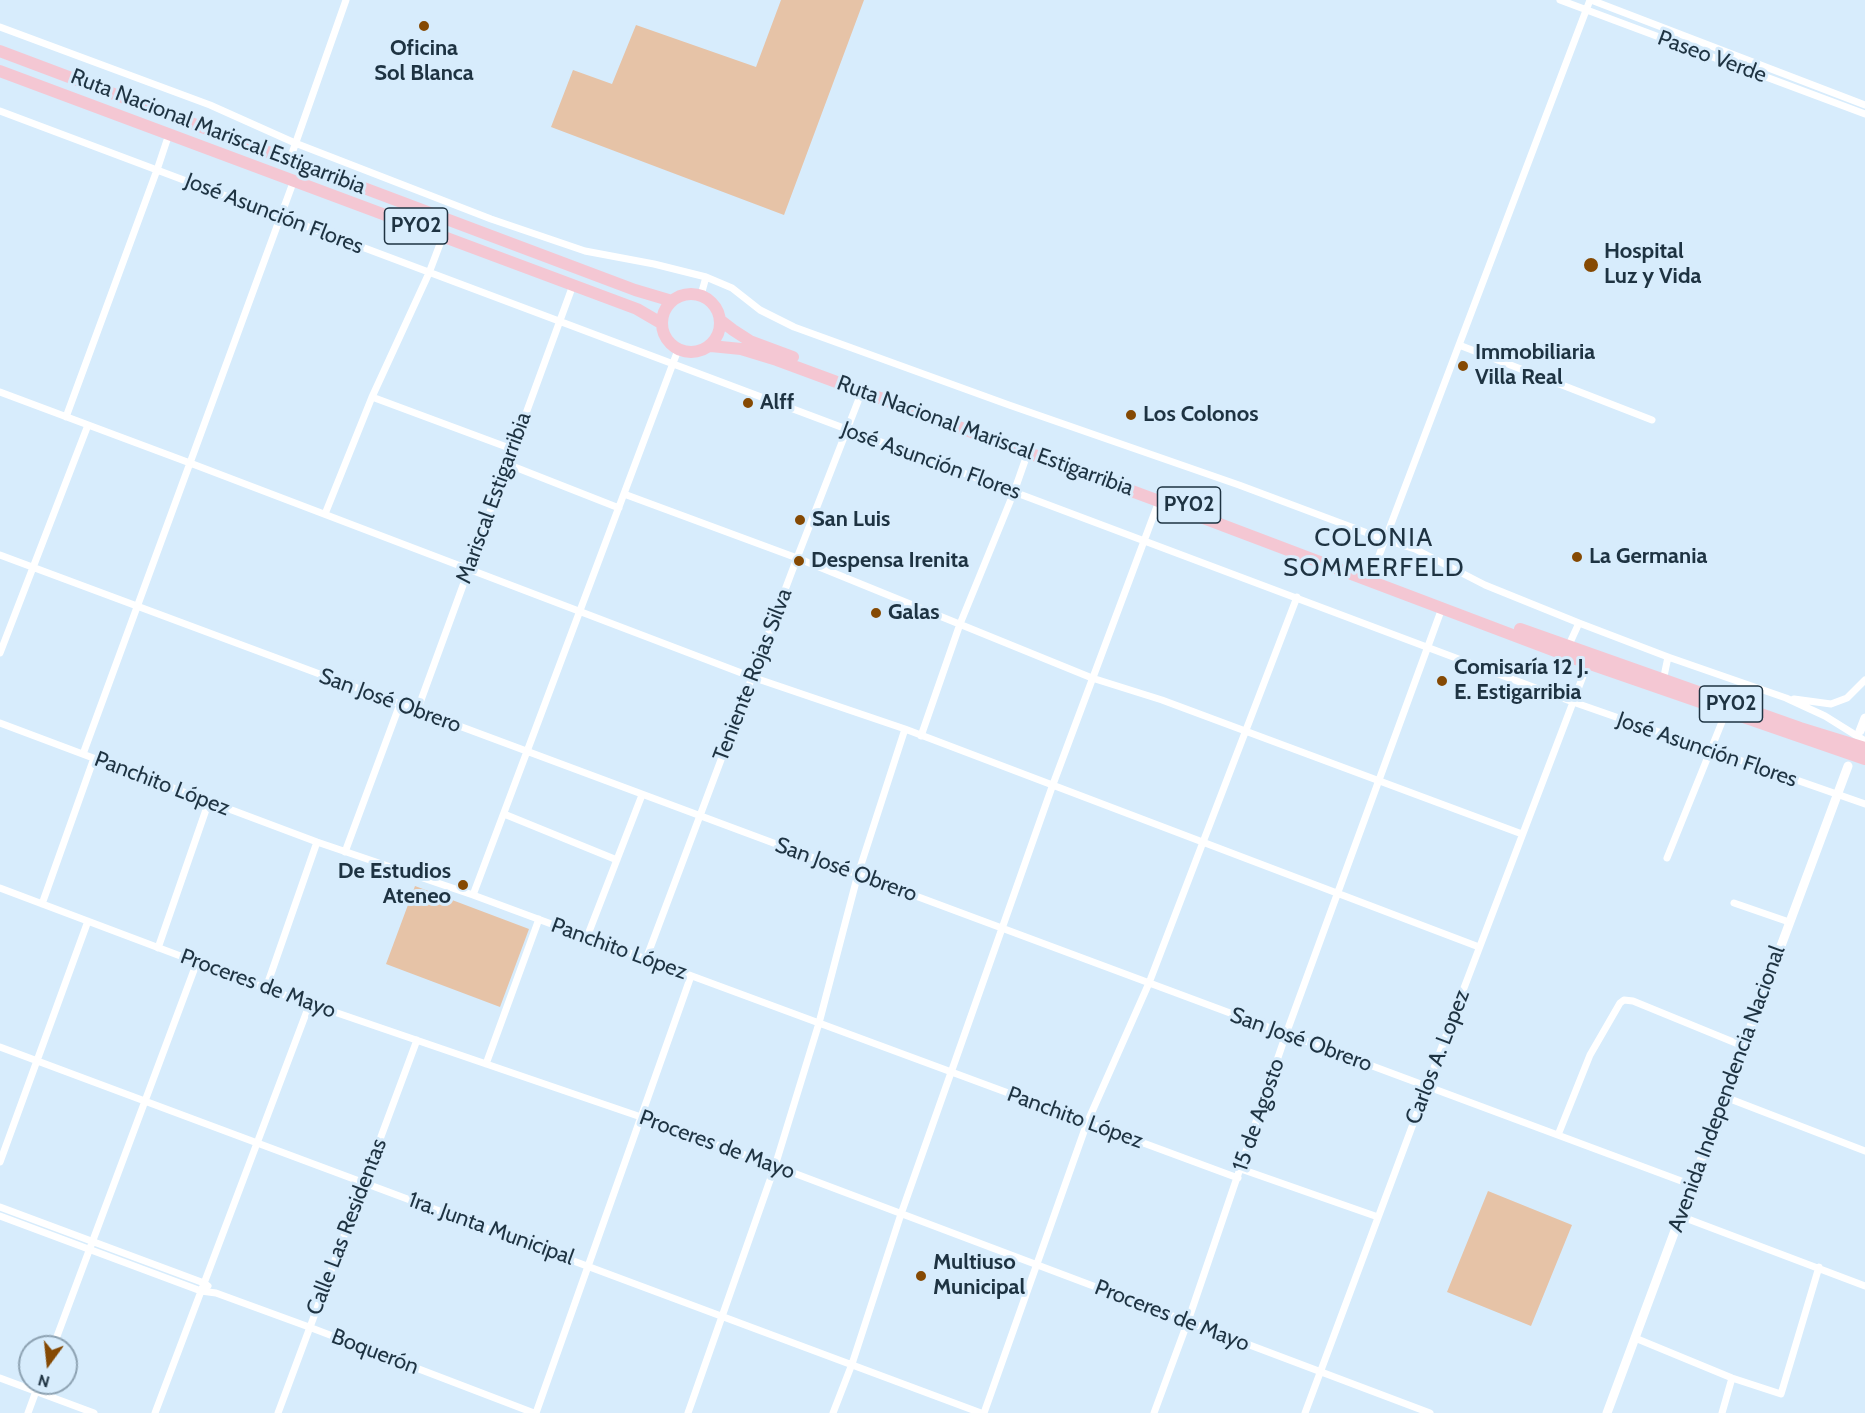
<!DOCTYPE html>
<html>
<head>
<meta charset="utf-8">
<style>
  body { margin:0 }
  #map { position:relative; width:1865px; height:1413px; overflow:hidden; background:#d7ecfc; font-family:Cabin,sans-serif }
  canvas { display:block }
  .north { position:absolute; left:18px; top:1335px; width:60px; height:60px; box-sizing:border-box; background:#d7ecfc; border:2px solid #8da2b2; border-radius:50%; rotate:195deg; font-size:16px; font-weight:700; line-height:24px; text-align:center; color:#1e3342 }
  .north::after { content:''; display:block; margin:auto; width:21px; height:27px; background:#854903; clip-path:polygon(50% 0,100% 100%,50% 72%,0 100%) }
</style>
</head>
<body>
<div id="map">
<canvas width="1865" height="1413"></canvas>
<div class="north">N</div>
</div>
<script>
const g = document.querySelector('canvas').getContext('2d');
g.lineJoin = 'round';
function fillPath(path, color) { g.fillStyle = color; g.fill(path, 'evenodd'); }
const poly = rows => new Path2D(rows.map(r => 'M' + r).join(''));
function strokePath(path, color, width, dash) { g.strokeStyle = color; g.lineWidth = width; g.lineCap = dash ? 'butt' : 'round'; g.setLineDash(dash || []); g.stroke(path); }
function write(font, color, halo, rows, align = 'center') {
  g.font = font + ' Cabin,sans-serif'; g.lineWidth = 6; g.setLineDash([]); g.textBaseline = 'middle'; g.strokeStyle = halo; g.fillStyle = color; for (const [text, x, y, turn = 0] of rows) {
    g.save(); g.translate(x, y); g.rotate((+turn || 0) * Math.PI / 180); g.textAlign = isNaN(turn) ? turn : align; if (halo) g.strokeText(text, 0, 0); g.fillText(text, 0, 0); g.restore();
  }
}
const green = poly([
  [781,0,864,0,784,215,551,127,573,70,612,84,636,25,756,67],
  [415,886,529,929,500,1007,386,964],
  [1488,1191,1572,1225,1531,1326,1447,1292]
]);
const street = poly([
  [1560,0,1865,114],
  [1591,0,1865,105],
  [0,27,210,105,295,143,491,219,585,251,654,264,706,277,732,288,760,310,794,327,1009,405,1239,485,1386,540,1415,549,1485,585,1579,623,1568,647],
  [0,111,1573,702,1865,804],
  [290,159,346,0],
  [701,295,706,277],
  [1459,345,1652,420],
  [0,392,190,463,752,677,905,729,1479,947],
  [372,397,512,449],
  [66,417,157,170,169,134],
  [507,464,619,508],
  [624,494,797,558,1092,678,1162,700,1522,834],
  [325,514,372,397,429,273,443,236],
  [0,555,1692,1185],
  [1372,574,1590,0],
  [1579,623,1668,657,1786,698,1825,716,1865,741],
  [0,653,88,425],
  [1663,681,1668,657],
  [1794,699,1831,704,1847,698,1865,680],
  [417,711,573,285],
  [0,723,317,842,473,895,1238,1178],
  [921,736,960,624,1014,492,1028,452],
  [83,754,294,180],
  [504,814,617,860],
  [345,852,400,704],
  [1667,858,1726,712],
  [0,888,276,992,641,1117,775,1166,1430,1413],
  [473,895,678,350],
  [1734,903,1789,922],
  [42,904,94,758],
  [587,937,642,795],
  [158,948,209,801],
  [646,959,797,558,862,391],
  [266,988,317,842],
  [0,1047,981,1413],
  [486,1064,539,919],
  [1725,1097,1865,1151],
  [1558,1135,1590,1055,1620,1003,1624,1000,1633,1001,1743,1046],
  [0,1162,88,921],
  [1241,1169,1378,1217],
  [0,1207,204,1283,208,1286],
  [0,1216,201,1291,216,1293,309,1327,534,1413],
  [1680,1216,1865,1286],
  [1635,1338,1732,1378,1781,1394,1819,1267],
  [53,1347,197,962],
  [0,1378,94,1413],
  [28,1413,39,1383],
  [155,1413,310,1003],
  [278,1413,417,1040],
  [536,1413,691,976],
  [688,1413,775,1166,819,1023,858,874,905,729],
  [833,1413,852,1364,901,1214,1052,787,1159,501],
  [984,1413,1087,1123,1149,983,1297,597],
  [1154,1413,1188,1321,1286,1034,1442,608],
  [1305,1413,1456,1009,1588,663],
  [1722,1413,1732,1378]
]);
const secondary = poly([
  [1860,731,1865,718],
  [1607,1413,1848,766]
]);
const highway = poly([
  [0,51,635,290,672,301],
  [0,71,637,309,661,323],
  '662 323a29 29 0 1 1 58 0a29 29 0 1 1-58 0Z',
  [720,320,733,330,750,341,793,357],
  [711,346,741,349,777,360,1156,500,1576,659,1865,759],
  [1520,629,1800,728,1865,748]
]);
const markers = [
  [424,26,6,"#854903"],
  [1591,265,8,"#854903"],
  [1463,366,6,"#854903"],
  [748,403,6,"#854903"],
  [1131,415,6,"#854903"],
  [800,520,6,"#854903"],
  [1577,557,6,"#854903"],
  [799,561,6,"#854903"],
  [876,613,6,"#854903"],
  [1442,681,6,"#854903"],
  [463,885,6,"#854903"],
  [921,1276,6,"#854903"]
];
const shields = [
  [416,226,63],
  [1189,505,63],
  [1731,704,63]
];
const shieldNames = [
  ["PY02",416,226],
  ["PY02",1189,505],
  ["PY02",1731,704]
];
const poiNames = [
  ["Oficina",424,49,"center"],
  ["Sol Blanca",424,74,"center"],
  ["Hospital",1604,252],
  ["Luz y Vida",1604,277],
  ["Immobiliaria",1475,353],
  ["Villa Real",1475,378],
  ["Alff",760,403],
  ["Los Colonos",1143,415],
  ["San Luis",812,520],
  ["La Germania",1589,557],
  ["Despensa Irenita",811,561],
  ["Galas",888,613],
  ["Comisaría 12 J.",1454,668],
  ["E. Estigarribia",1454,693],
  ["De Estudios",451,872,"right"],
  ["Ateneo",451,897,"right"],
  ["Multiuso",933,1263],
  ["Municipal",933,1288]
];
const streetNames = [
  ["Paseo Verde",1712,57,20],
  ["Ruta Nacional Mariscal Estigarribia",218,132,21],
  ["José Asunción Flores",274,214,21],
  ["Ruta Nacional Mariscal Estigarribia",985,436,20],
  ["José Asunción Flores",931,461,20],
  ["Mariscal Estigarribia",494,498,-70],
  ["Teniente Rojas Silva",753,675,-69],
  ["San José Obrero",390,701,20],
  ["José Asunción Flores",1707,750,19],
  ["Panchito López",162,784,21],
  ["San José Obrero",846,870,20],
  ["Panchito López",619,949,20],
  ["Proceres de Mayo",258,984,20],
  ["San José Obrero",1301,1040,20],
  ["Carlos A. Lopez",1438,1057,-69],
  ["Avenida Independencia Nacional",1727,1089,-70],
  ["15 de Agosto",1259,1115,-71],
  ["Panchito López",1075,1118,20],
  ["Proceres de Mayo",717,1145,20],
  ["Calle Las Residentas",347,1227,-69],
  ["1ra. Junta Municipal",491,1229,20],
  ["Proceres de Mayo",1172,1316,21],
  ["Boquerón",375,1352,21]
];
const quarterNames = [
  ["COLONIA",1374,538],
  ["SOMMERFELD",1374,568]
];
fillPath(green, '#e6c3a7');
strokePath(street, '#fff', 7);
strokePath(secondary, '#fff', 9);
strokePath(highway, '#f4c7d3', 12);
for (const [x, y, r, color] of markers) { const dot = new Path2D(); dot.arc(x, y, r, 0, 2 * Math.PI); g.fillStyle = color; g.fill(dot); strokePath(dot, '#d7ecfc', 2); }
for (const [x, y, w] of shields) { const box = new Path2D(); box.roundRect(x - w / 2, y - 18, w, 36, 4.5); g.fillStyle = '#d7ecfc'; g.fill(box); strokePath(box, '#1e3342', 1.5); }
write('bold 21px', '#1e3342', null, shieldNames);
write('bold 22px', '#1e3342', '#d7ecfc', poiNames, 'left');
write('22px', '#1e3342', '#d7ecfc', streetNames);
g.letterSpacing = '1.5px';
write('26px', '#1e3342', '#d7ecfc', quarterNames);
g.letterSpacing = '0px';
</script>
</body>
</html>
